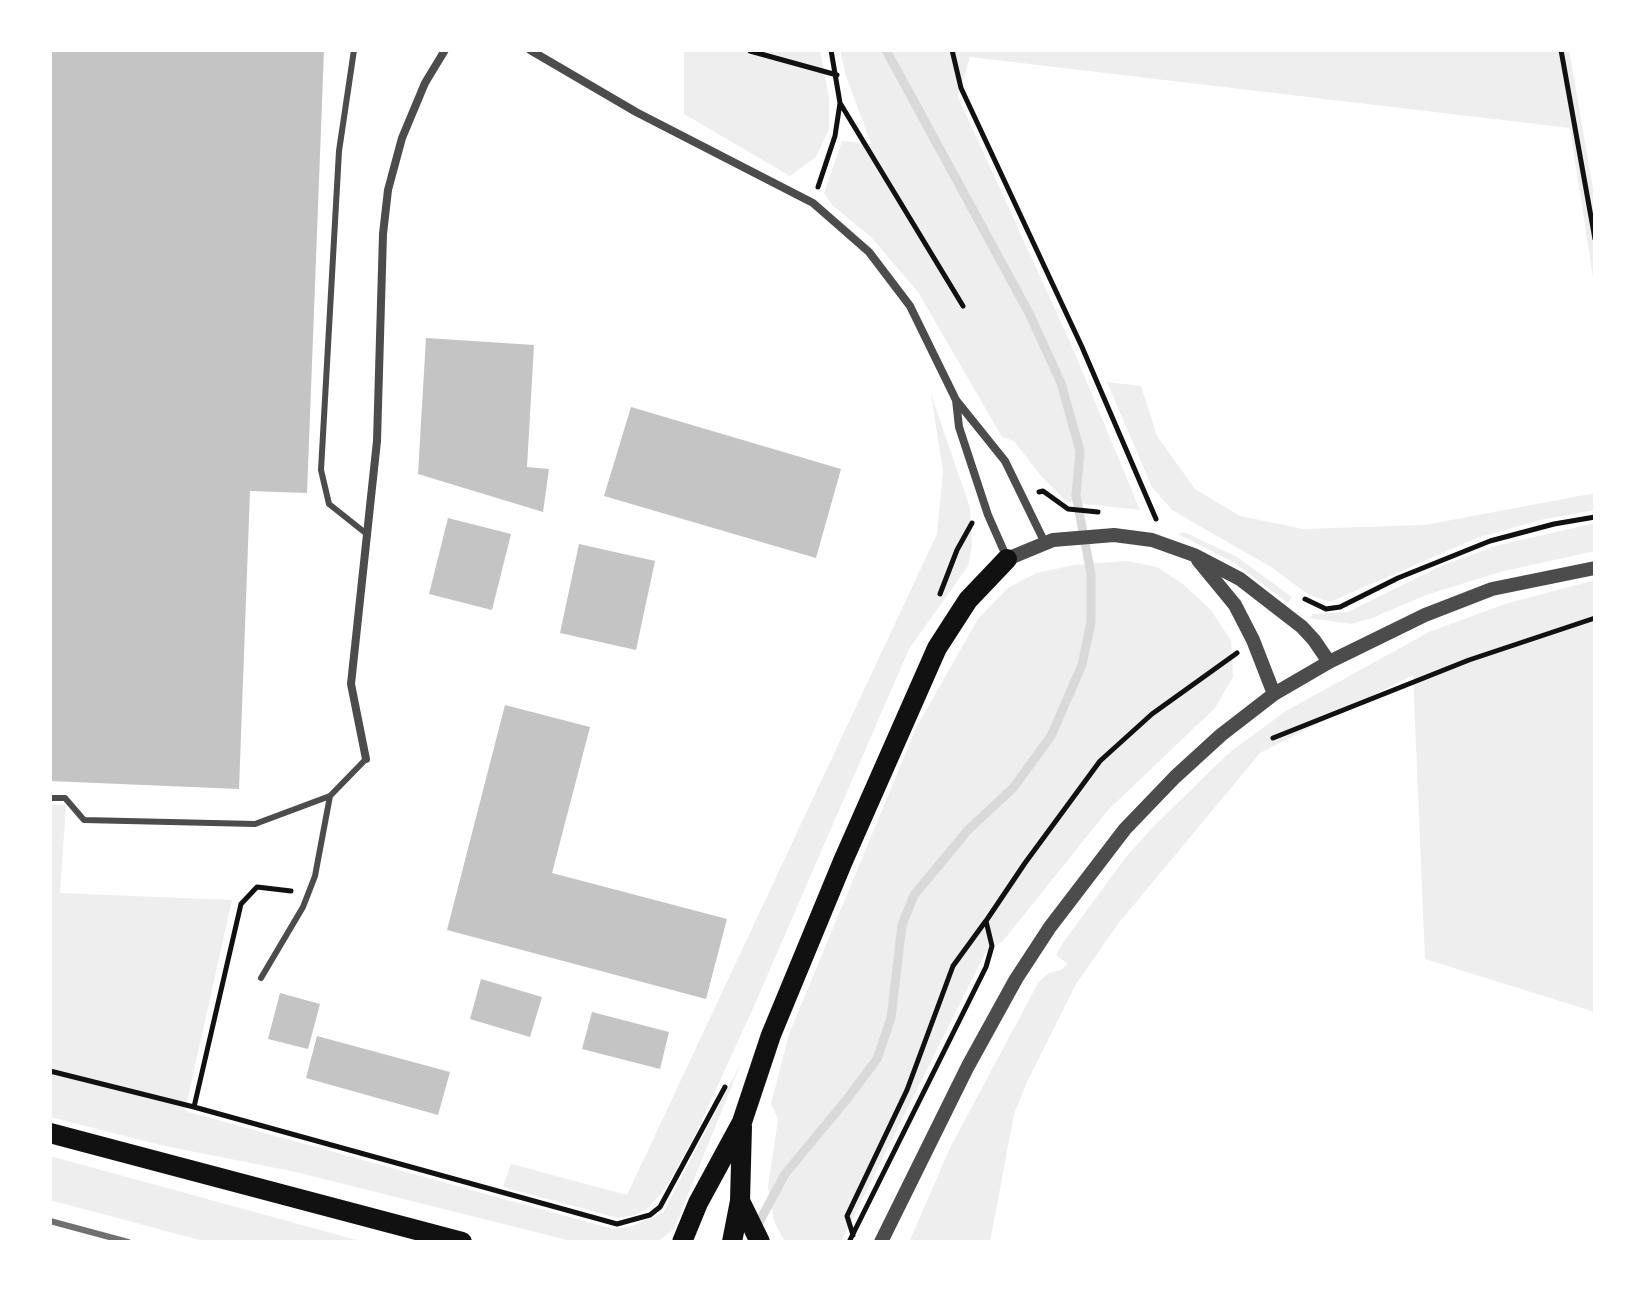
<!DOCTYPE html>
<html>
<head>
<meta charset="utf-8">
<style>
  body { margin:0 }
  #map { position:relative; width:1645px; height:1292px; overflow:hidden; background:#fff; font-family:Figtree,sans-serif }
  canvas { display:block }
  .frame { position:absolute; inset:0; border:52px solid #fff; pointer-events:none }
</style>
</head>
<body>
<div id="map">
<canvas width="1645" height="1292"></canvas>
<div class="frame"></div>
</div>
<script>
const g = document.querySelector('canvas').getContext('2d');
g.lineJoin = 'round';
function fillPath(path, color) { g.fillStyle = color; g.fill(path, 'evenodd'); }
const poly = rows => new Path2D(rows.map(r => 'M' + r).join(''));
function strokePath(path, color, width, dash) { g.strokeStyle = color; g.lineWidth = width; g.lineCap = dash ? 'butt' : 'round'; g.setLineDash(dash || []); g.stroke(path); }
const green = poly([
  [684,50,820,50,829,98,829,129,816,157,790,176,684,114],
  [840,50,1569,50,1595,200,1595,290,1570,128,970,57,958,97,1071,344,1140,510,1067,502,1041,476,1014,441,1002,437,918,292,871,237,833,206,824,193,842,141,871,144,846,76],
  [1107,382,1141,386,1157,436,1195,489,1240,516,1303,529,1425,525,1595,493,1595,510,1540,520,1477,538,1330,602,1309,595,1271,567,1172,510,1152,487],
  [931,394,970,508,972,545,968,566,909,649,754,1006,697,1131,665,1189,647,1209,635,1215,618,1218,503,1187,511,1164,627,1195,937,534,943,471],
  [1595,523,1595,551,1500,572,1426,595,1372,618,1351,624,1309,618,1313,614,1348,612,1439,567,1495,546],
  [1184,532,1237,557,1292,597,1288,603,1233,562,1178,534],
  [1126,561,1157,567,1184,585,1211,610,1231,641,1233,677,1215,708,1108,810,1003,941,985,953,841,1242,785,1242,774,1221,768,1187,778,1119,771,1104,789,1034,917,726,978,619,1008,588,1036,573,1074,565],
  [1595,580,1595,1012,1425,959,1413,675,1260,753,1118,924,1076,984,1027,1082,1014,1114,990,1242,909,1242,951,1146,1038,983,1049,973,1061,970,1068,964,1056,955,1062,944,1126,857,1155,825,1230,752,1286,711,1429,632,1505,604],
  [50,805,66,805,60,893,232,900,185,1111,613,1229,632,1226,663,1213,741,1063,674,1229,657,1242,575,1242,296,1172,160,1145,50,1117],
  [50,1156,145,1182,364,1242,207,1242,50,1200]
]);
const stream = poly([
  [756,1228,785,1174,847,1099,877,1059,891,1018,902,925,914,895,968,830,1013,788,1051,736,1082,665,1091,622,1091,574,1076,495,1080,451,1061,383,1030,315,886,50]
]);
const building = poly([
  [50,50,324,50,307,493,250,491,239,789,50,781],
  [426,338,534,345,527,467,549,469,543,512,418,474],
  [631,407,841,469,816,558,604,496],
  [448,518,511,534,492,610,429,594],
  [579,544,655,561,636,650,560,633],
  [505,705,590,727,552,873,727,919,706,999,447,930],
  [481,979,542,997,530,1037,470,1019],
  [280,993,320,1004,308,1049,268,1039],
  [592,1012,669,1032,660,1069,582,1049],
  [317,1036,450,1072,438,1115,306,1078]
]);
const path = poly([
  [952,50,961,88,1082,347,1156,519],
  [1561,50,1595,239],
  [750,51,837,75],
  [840,103,963,306],
  [818,187,835,136,840,103,831,50],
  [1039,492,1043,491,1068,509,1098,512],
  [940,594,957,550,972,523],
  [1305,599,1326,609,1340,607,1398,578,1490,541,1554,524,1595,517],
  [1273,738,1469,660,1595,618],
  [50,1071,194,1107,617,1224,650,1215,660,1207,725,1087],
  [194,1107,241,904,257,887,291,891],
  [853,1235,847,1216,907,1090,953,966,985,922],
  [849,1242,986,967,992,946,986,921,1025,863,1100,761,1152,714,1237,653]
]);
const service = poly([
  [354,50,339,151,321,470,329,504,368,535],
  [50,798,65,798,84,820,255,824,330,796],
  [261,978,303,907,315,876,330,796,366,759]
]);
const minor = poly([
  [530,50,636,112,813,203,869,252,910,306,956,400,1005,461,1045,543],
  [956,400,959,427,988,515,1007,558],
  [366,759,351,684,377,441,383,234,388,190,402,138,425,83,445,50]
]);
const tertiary = poly([
  [1007,559,1053,540,1114,535,1152,540,1194,555,1240,579,1302,627,1314,640,1329,662],
  [1198,560,1235,605,1253,640,1274,694],
  [881,1242,968,1066,1016,979,1050,927,1125,829,1175,777,1221,735,1274,694,1329,662,1425,615,1492,589,1595,568]
]);
const primary = poly([
  [742,1126,740,1201,760,1242],
  [50,1133,462,1242],
  [682,1242,698,1203,742,1122,771,1035,843,861,937,648,968,600,1007,559],
  [732,1242,740,1201]
]);
const rail = poly([
  [50,1221,128,1242]
]);
fillPath(green, '#eee');
strokePath(stream, '#d9d9d9', 9);
fillPath(building, '#c4c4c4');
strokePath(path, '#111', 5);
strokePath(service, '#4c4c4c', 6);
strokePath(minor, '#4c4c4c', 8);
strokePath(tertiary, '#4c4c4c', 14);
strokePath(primary, '#111', 20);
strokePath(rail, '#707070', 6);
</script>
</body>
</html>
